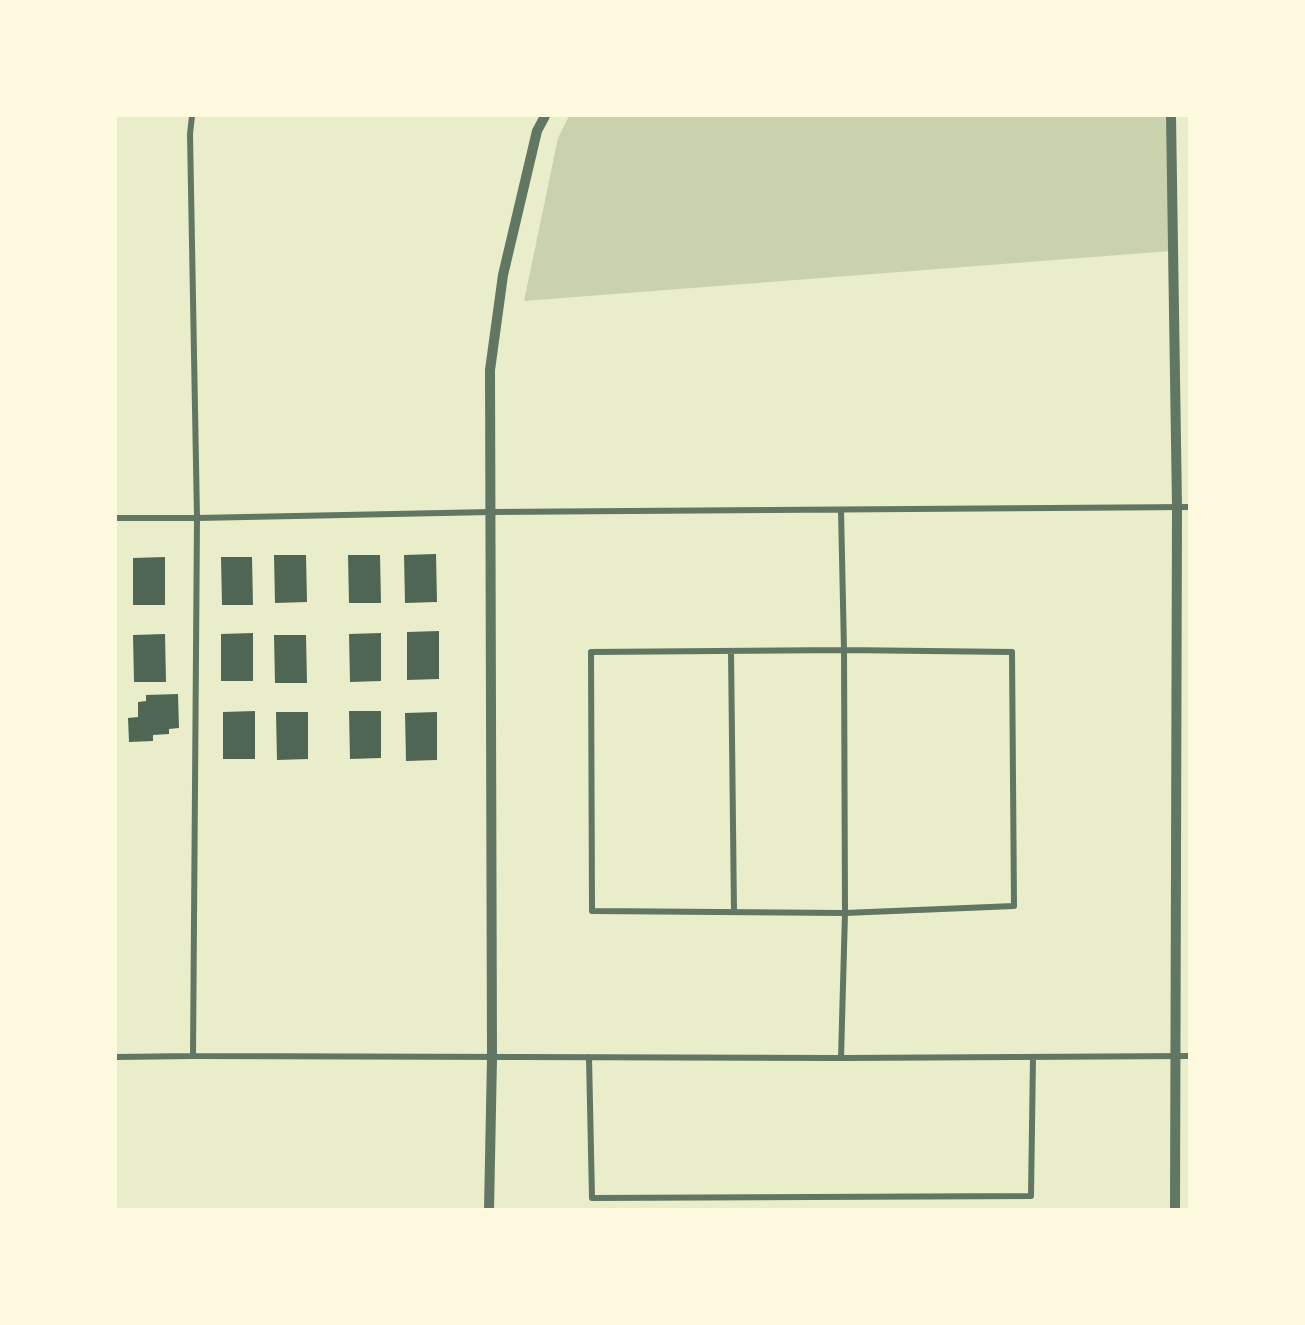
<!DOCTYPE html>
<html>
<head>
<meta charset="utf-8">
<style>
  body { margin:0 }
  #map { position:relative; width:1305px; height:1325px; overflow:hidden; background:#e9edc9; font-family:Ubuntu,sans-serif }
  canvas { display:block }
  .frame { position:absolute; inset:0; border:117px solid #fefae0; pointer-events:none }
</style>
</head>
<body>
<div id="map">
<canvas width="1305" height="1325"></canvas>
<div class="frame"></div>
</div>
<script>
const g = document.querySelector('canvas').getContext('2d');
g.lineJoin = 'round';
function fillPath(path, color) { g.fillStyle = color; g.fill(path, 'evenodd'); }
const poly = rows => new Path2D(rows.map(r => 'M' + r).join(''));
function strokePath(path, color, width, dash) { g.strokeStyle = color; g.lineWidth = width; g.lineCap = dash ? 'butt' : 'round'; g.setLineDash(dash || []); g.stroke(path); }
const green = poly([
  [569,116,1171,116,1171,251,524,301,558,138]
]);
const building = poly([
  [436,554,437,602,405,603,404,555],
  [274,555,306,555,307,602,275,603],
  [348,555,380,555,381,603,349,603],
  [165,557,165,605,133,605,133,558],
  [221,557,252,557,253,605,222,605],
  [439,631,439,679,407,680,407,632],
  [253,633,253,681,221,681,221,634],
  [381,633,381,681,350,682,349,634],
  [165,634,166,682,134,682,133,635],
  [274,635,306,635,307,683,275,683],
  [178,694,179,728,169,729,169,734,153,735,153,741,129,742,128,718,138,717,138,702,146,701,146,695],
  [255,711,255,759,223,759,223,712],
  [349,711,381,711,381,758,350,759],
  [276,712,308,712,308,759,277,760],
  [437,712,437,760,406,761,405,713]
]);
const minor = poly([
  [192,116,190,134,197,518,193,1056],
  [116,518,197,518,491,512,1190,507],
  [844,650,1012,652,1014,906,845,913,592,911,591,652,844,650],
  [731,651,734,912],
  [116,1057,193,1056,841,1058,1190,1056],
  [589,1057,592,1198,1031,1196,1033,1057],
  [841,1058,845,913,844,650,841,510]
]);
const tertiary = poly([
  [1171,116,1177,507,1175,1210],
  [489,1210,492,1058,490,370,503,275,537,131,545,116]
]);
fillPath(green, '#cad2ad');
fillPath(building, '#4f6655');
strokePath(minor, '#617663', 6);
strokePath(tertiary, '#617663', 10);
</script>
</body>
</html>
